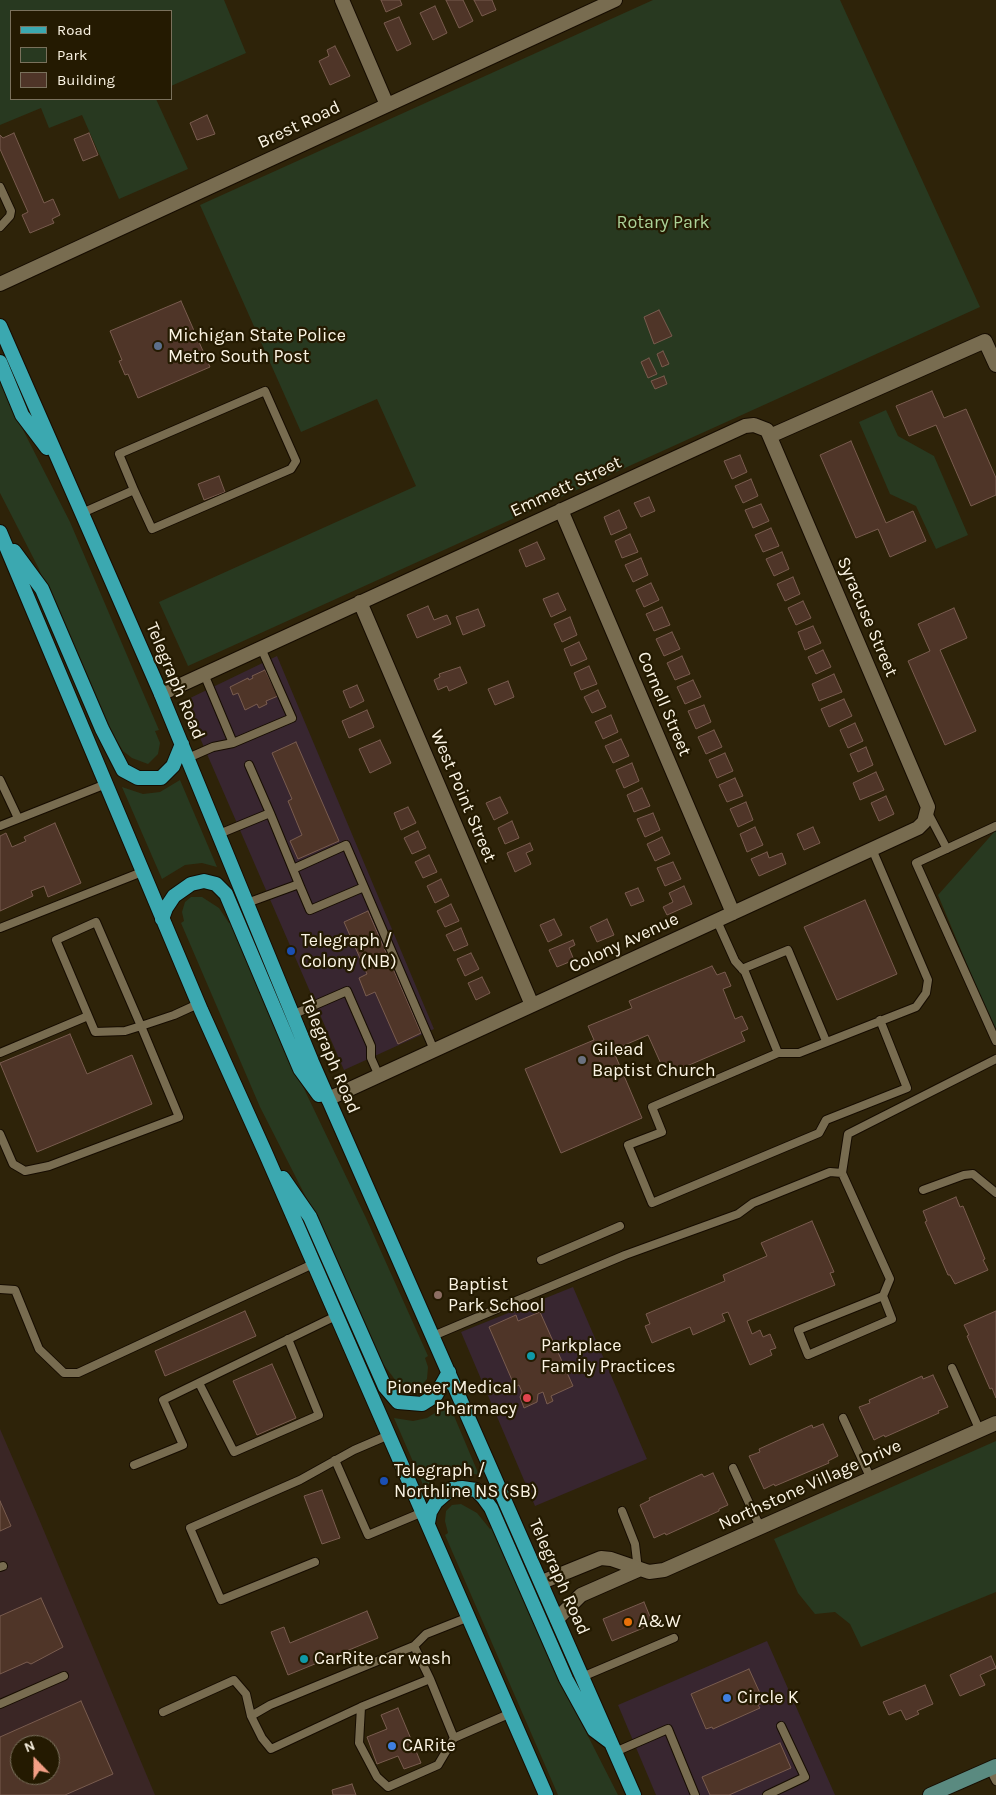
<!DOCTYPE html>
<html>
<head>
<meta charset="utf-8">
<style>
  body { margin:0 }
  #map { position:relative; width:996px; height:1795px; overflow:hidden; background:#2e2309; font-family:Karla,sans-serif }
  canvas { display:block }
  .legend { position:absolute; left:10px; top:10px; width:162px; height:90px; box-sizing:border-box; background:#241a01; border:1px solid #7a715c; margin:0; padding:6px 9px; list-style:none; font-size:15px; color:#fbf4e4 }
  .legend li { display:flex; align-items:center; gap:10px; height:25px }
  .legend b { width:25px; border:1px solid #7a715c }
  .north { position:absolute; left:10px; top:1735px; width:50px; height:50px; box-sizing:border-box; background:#241a01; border:1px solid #7a715c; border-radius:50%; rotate:338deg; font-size:14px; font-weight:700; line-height:20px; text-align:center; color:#fbf4e4 }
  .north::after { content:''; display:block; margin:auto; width:18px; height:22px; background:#f39f85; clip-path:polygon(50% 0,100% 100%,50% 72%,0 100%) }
</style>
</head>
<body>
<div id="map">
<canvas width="996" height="1795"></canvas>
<ul class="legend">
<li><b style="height:6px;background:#3ba8b0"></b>Road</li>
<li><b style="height:14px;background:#283920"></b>Park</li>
<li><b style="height:14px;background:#4f3528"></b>Building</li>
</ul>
<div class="north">N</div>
</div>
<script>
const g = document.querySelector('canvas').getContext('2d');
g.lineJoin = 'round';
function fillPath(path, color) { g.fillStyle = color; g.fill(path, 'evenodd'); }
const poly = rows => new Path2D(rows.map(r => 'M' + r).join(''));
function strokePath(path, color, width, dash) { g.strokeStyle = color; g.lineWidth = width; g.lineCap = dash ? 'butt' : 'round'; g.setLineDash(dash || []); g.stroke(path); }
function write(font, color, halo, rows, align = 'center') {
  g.font = font + ' Karla,sans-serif'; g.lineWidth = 4.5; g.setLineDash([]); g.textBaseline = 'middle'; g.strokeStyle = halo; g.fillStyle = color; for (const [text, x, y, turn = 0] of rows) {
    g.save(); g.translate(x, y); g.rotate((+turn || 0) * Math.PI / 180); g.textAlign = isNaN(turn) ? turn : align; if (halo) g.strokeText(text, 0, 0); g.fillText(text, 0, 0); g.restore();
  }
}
const commercial = poly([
  [277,656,434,1029,344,1070,184,701],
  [573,1287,647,1459,535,1506,461,1332],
  [767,1641,835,1795,656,1795,618,1705]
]);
const industrial = poly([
  [0,1429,36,1512,155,1795,0,1795],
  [20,1745,50,1745,50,1775,20,1775]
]);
const green = poly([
  [0,0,224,0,246,53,171,86,171,11,11,11,11,99,156,99,188,169,119,199,82,115,49,128,41,108,0,125],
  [653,0,840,0,980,307,188,666,159,602,416,486,377,399,301,432,200,205],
  [0,377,18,420,70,522,159,730,155,731,160,743,158,754,148,764,132,758,123,751,115,738,111,739,38,567,0,493],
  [886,410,898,436,934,456,968,535,936,549,916,506,890,494,859,422],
  [180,780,217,867,202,863,185,865,162,879,122,787,143,794,160,792],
  [996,830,996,1034,938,895],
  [191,897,202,897,219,908,229,923,232,922,295,1070,366,1218,428,1356,425,1358,428,1367,427,1379,417,1390,399,1385,384,1365,380,1366,311,1207,260,1107,181,923,184,921,182,912,185,902],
  [449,1404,479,1475,460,1471,443,1474,424,1487,394,1418,413,1421,427,1418],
  [996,1441,996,1592,861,1647,850,1624,835,1612,815,1614,798,1593,774,1539],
  [461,1504,477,1513,490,1529,493,1527,563,1687,618,1795,558,1795,445,1535,448,1533,445,1521,446,1511,452,1505]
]);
const building = poly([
  [381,0,400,0,402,5,386,12,381,0],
  [446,0,463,0,473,21,459,28,446,0],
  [474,0,492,0,496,10,482,16,474,0],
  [435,6,447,33,433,40,420,13,435,6],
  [399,17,411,44,397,51,384,23,399,17],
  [335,46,350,76,330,85,319,61,329,56,327,50,335,46],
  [207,115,215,134,197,140,190,123,207,115],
  [14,133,44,203,53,199,60,215,52,219,54,223,30,233,22,215,28,212,0,149,0,135,3,138,14,133],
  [89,133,98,155,83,161,74,139,89,133],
  [181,301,210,367,138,398,128,374,125,375,119,361,122,360,110,331,181,301],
  [659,310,672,336,654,344,644,317,659,310],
  [663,351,669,364,662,367,657,354,663,351],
  [649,358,657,374,648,378,641,362,649,358],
  [664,376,667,384,655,389,651,381,664,376],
  [932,391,944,418,966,409,996,478,996,495,971,506,936,425,909,436,896,406,932,391],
  [851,441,886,523,913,511,926,541,890,557,878,529,856,538,820,455,851,441],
  [740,455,747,472,732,479,724,461,740,455],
  [219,476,225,492,204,500,198,484,219,476],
  [751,479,758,496,743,503,735,486,751,479],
  [649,497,655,511,641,517,634,503,649,497],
  [761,504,769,521,753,528,745,510,761,504],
  [619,510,627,528,611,535,604,517,619,510],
  [771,528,779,546,763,552,755,535,771,528],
  [630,534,638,552,622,558,615,541,630,534],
  [537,542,545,559,526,567,519,550,537,542],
  [782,552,789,569,774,576,766,559,782,552],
  [641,558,648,575,633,582,625,565,641,558],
  [793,577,800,594,785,601,777,584,793,577],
  [651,583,659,600,644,607,636,590,651,583],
  [558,593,566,610,551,617,543,599,558,593],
  [803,601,811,618,796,625,788,608,803,601],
  [428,606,434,620,447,615,451,624,417,638,407,615,428,606],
  [662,607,670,625,654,631,646,614,662,607],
  [954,608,967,638,940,650,976,731,945,745,908,661,930,651,918,624,954,608],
  [478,609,485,626,463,635,456,617,478,609],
  [570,617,577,635,562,642,554,624,570,617],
  [813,626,821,643,805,650,798,632,813,626],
  [672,632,680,649,664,656,656,639,672,632],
  [579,642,587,659,571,666,564,649,579,642],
  [823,650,831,667,816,674,808,657,823,650],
  [682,656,690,674,675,680,667,663,682,656],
  [589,666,597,684,581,690,574,673,589,666],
  [460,667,467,683,449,691,447,686,438,690,434,680,440,677,439,674,460,667],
  [265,670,278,696,266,701,267,704,259,708,257,704,245,710,238,693,233,695,230,687,248,678,249,680,253,678,252,676,265,670],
  [834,674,842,692,819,701,812,684,834,674],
  [693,680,701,697,685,704,677,687,693,680],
  [508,681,514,697,495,705,488,689,508,681],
  [357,685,364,701,350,708,343,691,357,685],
  [598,690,606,707,592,713,584,697,598,690],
  [844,699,852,716,829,727,821,709,844,699],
  [704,705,711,722,696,729,688,711,704,705],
  [367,710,374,727,349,738,342,721,367,710],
  [611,715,618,732,603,739,595,722,611,715],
  [855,723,863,741,848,748,840,730,855,723],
  [714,730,722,747,706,754,698,737,714,730],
  [621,739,629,756,613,763,605,746,621,739],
  [380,740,391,763,370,773,359,749,380,740],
  [296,742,339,841,298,859,290,841,302,835,288,801,292,799,272,753,296,742],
  [866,747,873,765,858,772,850,754,866,747],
  [725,753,733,771,717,778,709,760,725,753],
  [632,763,639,781,624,788,616,770,632,763],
  [876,772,884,790,860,800,853,783,876,772],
  [735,778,743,796,727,802,719,785,735,778],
  [642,788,650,806,634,812,627,795,642,788],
  [886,796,894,814,879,821,871,803,886,796],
  [500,797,508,813,494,820,486,803,500,797],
  [746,802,753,820,738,827,730,809,746,802],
  [408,807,416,823,401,830,394,813,408,807],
  [653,813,660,830,645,837,637,819,653,813],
  [512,821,519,838,505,844,498,828,512,821],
  [55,823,81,883,48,897,44,886,31,891,33,896,0,911,0,836,6,833,12,847,26,841,24,837,55,823],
  [755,827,763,845,747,852,740,834,755,827],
  [813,827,820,843,804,850,797,834,813,827],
  [418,831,426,848,412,854,404,838,418,831],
  [662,837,670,854,655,861,647,844,662,837],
  [530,843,533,850,526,853,531,864,515,872,507,853,530,843],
  [767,852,769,858,782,853,786,864,759,876,751,859,767,852],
  [429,855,437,872,423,878,415,862,429,855],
  [673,862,681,879,665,886,657,868,673,862],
  [441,879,449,896,435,903,427,886,441,879],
  [684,886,692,904,667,915,663,907,673,902,669,893,684,886],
  [638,888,644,901,631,906,625,893,638,888],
  [865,900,897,974,837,1000,804,927,865,900],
  [451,904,459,921,445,927,437,911,451,904],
  [368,911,421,1033,398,1044,375,992,366,996,359,978,367,974,344,922,368,911],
  [554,919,562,935,548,942,540,925,554,919],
  [607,919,614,935,597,942,590,927,607,919],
  [461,928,468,945,454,951,446,935,461,928],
  [573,940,575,945,569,948,574,960,557,967,549,950,573,940],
  [471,953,479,969,465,976,457,959,471,953],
  [712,966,717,975,725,972,731,986,723,989,735,1019,742,1016,748,1029,741,1032,745,1041,666,1075,648,1035,613,1050,642,1118,561,1153,525,1069,594,1040,588,1026,632,1008,629,1001,712,966],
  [482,977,490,993,476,1000,468,983,482,977],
  [70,1034,87,1074,132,1055,152,1104,37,1152,0,1063,70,1034],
  [956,1197,960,1207,963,1206,985,1259,983,1260,988,1270,955,1284,950,1275,948,1275,925,1222,927,1221,923,1211,956,1197],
  [812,1221,834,1272,830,1273,835,1285,747,1321,752,1334,760,1330,763,1337,770,1334,776,1348,770,1350,772,1355,750,1365,728,1312,722,1314,725,1321,693,1335,690,1327,652,1343,645,1326,650,1324,646,1314,725,1281,723,1275,767,1256,761,1243,812,1221],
  [245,1311,256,1336,165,1376,155,1351,245,1311],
  [996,1311,996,1398,992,1388,990,1389,967,1336,969,1335,964,1325,996,1311],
  [540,1312,573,1386,551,1396,553,1401,547,1404,543,1392,538,1394,537,1402,524,1408,520,1397,522,1392,519,1385,515,1387,489,1327,516,1315,518,1321,540,1312],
  [272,1364,296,1418,257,1435,233,1381,272,1364],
  [933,1375,948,1407,938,1411,939,1413,885,1437,884,1435,874,1440,859,1407,870,1403,869,1400,922,1376,923,1379,933,1375],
  [823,1424,838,1456,828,1461,829,1463,775,1486,774,1484,764,1489,749,1456,760,1452,759,1449,812,1425,813,1428,823,1424],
  [713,1473,728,1505,719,1509,719,1511,666,1535,665,1533,654,1538,640,1505,650,1500,649,1498,702,1474,704,1477,713,1473],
  [322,1490,340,1538,322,1544,304,1496,322,1490],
  [0,1501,11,1526,0,1531,0,1501],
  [41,1598,63,1647,31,1664,27,1662,0,1674,0,1616,41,1598],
  [644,1602,653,1624,612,1641,603,1619,644,1602],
  [367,1611,378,1638,288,1675,271,1632,284,1627,290,1643,367,1611],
  [991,1656,996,1668,980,1675,985,1685,960,1696,950,1675,991,1656],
  [749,1669,764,1702,758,1705,760,1708,713,1729,712,1727,706,1729,691,1694,749,1669],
  [925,1685,933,1704,917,1711,919,1714,906,1720,901,1710,889,1715,883,1702,925,1685],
  [81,1701,113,1774,65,1795,0,1795,0,1737,81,1701],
  [20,1745,50,1745,50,1775,20,1775,20,1745],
  [398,1708,421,1763,404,1769,398,1756,377,1764,367,1737,387,1729,381,1715,398,1708],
  [780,1743,791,1768,729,1795,710,1795,702,1777,780,1743],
  [352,1784,356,1795,333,1795,332,1790,352,1784]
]);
const service = poly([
  [0,187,11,211,10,216,0,227],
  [82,513,134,490,119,454,265,391,296,461,291,469,152,529,134,490],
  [233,743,292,718,261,648],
  [188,758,213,747,233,743,204,674],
  [249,765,270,813],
  [0,780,18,818],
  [928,813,947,849],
  [0,826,106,784],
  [996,826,916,863,996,1041],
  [219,834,270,813,299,884,247,903],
  [293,869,346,845,364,887,310,910,299,884],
  [364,887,434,1050],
  [717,921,735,961,745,972,778,1053,652,1107,662,1132,628,1145,652,1203,819,1133,826,1120,907,1088,880,1020],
  [0,928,142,872],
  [742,969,788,950,826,1041],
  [292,1015,347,991,371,1046,371,1058,379,1076],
  [0,1053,88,1016],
  [778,1053,799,1053,916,1007,926,993,928,980,872,849],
  [0,1134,13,1164,25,1171,49,1166,179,1117,141,1026,96,922,56,940,95,1032,125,1031,141,1026,174,1015,198,1004],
  [842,1173,848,1134,996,1059],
  [923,1190,964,1175,973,1174,996,1193],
  [541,1260,620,1226],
  [0,1289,15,1290,39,1349,64,1373,78,1373,313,1264],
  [433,1336,625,1255,738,1214,753,1203,830,1172,842,1173,890,1279,883,1296,798,1330,808,1355,892,1319,883,1296],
  [952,1368,980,1431],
  [199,1383,234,1452,319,1415,288,1339],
  [843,1418,871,1479],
  [335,1460,368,1535,423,1512],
  [134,1465,183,1445,163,1400,336,1316],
  [733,1468,760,1527],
  [622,1511,635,1544,638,1570],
  [315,1562,221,1600,190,1528,300,1480,354,1450,389,1435],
  [0,1567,3,1566],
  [414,1646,426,1634,469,1617],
  [582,1677,674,1638],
  [0,1704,64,1676],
  [163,1712,234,1680,246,1694,251,1716,262,1738,271,1749,361,1707],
  [251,1716,270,1705,414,1646,430,1679],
  [454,1738,438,1765,388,1787,377,1777,359,1743,361,1707,430,1679,454,1738,511,1713],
  [615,1752,668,1729,695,1795],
  [990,1769,996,1781],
  [767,1795,805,1777,781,1726]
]);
const minor = poly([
  [342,0,387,105],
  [0,284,615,0],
  [770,436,985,341,996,365],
  [561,510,733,913],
  [360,602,532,1005],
  [161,694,745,426,754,425,767,430,928,807,924,822,918,828,328,1099],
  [542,1582,601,1558,611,1559,649,1572,664,1570,996,1423],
  [557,1619,581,1595,638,1570]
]);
const secondary = poly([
  [930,1795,996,1766]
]);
const primary = poly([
  [0,326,161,694,312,1062,634,1795],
  [0,362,22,415,47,448],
  [0,532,201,1010,265,1152,546,1795],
  [14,551,42,589,102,729,123,770,138,778,161,778,173,766,182,744],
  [162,919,166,908,174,896,191,884,204,881,216,884,226,894,300,1069,319,1095],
  [283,1178,310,1217,385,1387,398,1402,422,1404,436,1395,449,1372],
  [428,1523,430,1512,436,1502,451,1489,462,1488,476,1490,483,1497,491,1508,566,1679,594,1730,610,1742]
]);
const markers = [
  [158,346,5,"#5c6f8a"],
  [291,951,5,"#1a4fb4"],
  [582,1060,5,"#6b7280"],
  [438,1295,5,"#8d6e63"],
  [531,1356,5,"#0f9aa8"],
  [527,1398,5,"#e0444e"],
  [384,1481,5,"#1a4fb4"],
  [628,1622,5,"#e8710a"],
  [304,1659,5,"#0f9aa8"],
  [727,1698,5,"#3f7fe0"],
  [392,1746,5,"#3f7fe0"]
];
const streetNames = [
  ["Brest Road",299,125,-25],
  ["Emmett Street",566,487,-25],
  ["Syracuse Street",867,617,67],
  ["Telegraph Road",175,681,67],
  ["Cornell Street",664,704,67],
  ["West Point Street",463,796,67],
  ["Colony Avenue",624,943,-25],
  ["Telegraph Road",330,1055,67],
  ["Northstone Village Drive",810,1485,-24],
  ["Telegraph Road",559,1577,66]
];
const parkNames = [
  ["Rotary Park",663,223]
];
const poiNames = [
  ["Michigan State Police",168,336],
  ["Metro South Post",168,357],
  ["Telegraph /",301,941],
  ["Colony (NB)",301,962],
  ["Gilead",592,1050],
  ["Baptist Church",592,1071],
  ["Baptist",448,1285],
  ["Park School",448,1306],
  ["Parkplace",541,1346],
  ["Family Practices",541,1367],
  ["Pioneer Medical",517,1388,"right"],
  ["Pharmacy",517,1409,"right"],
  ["Telegraph /",394,1471],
  ["Northline NS (SB)",394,1492],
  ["A&W",638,1622],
  ["CarRite car wash",314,1659],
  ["Circle K",737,1698],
  ["CARite",402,1746]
];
fillPath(commercial, '#382630');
fillPath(industrial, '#3a2625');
fillPath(green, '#283920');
fillPath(building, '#4f3528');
strokePath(building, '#795c4f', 1);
strokePath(service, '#160c00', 10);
strokePath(minor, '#160c00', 16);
strokePath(secondary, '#160c00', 16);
strokePath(primary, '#160c00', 16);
strokePath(service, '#786c50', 8);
strokePath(minor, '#786c50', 14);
strokePath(secondary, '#5a8a80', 14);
strokePath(primary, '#3ba8b0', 14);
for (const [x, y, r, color] of markers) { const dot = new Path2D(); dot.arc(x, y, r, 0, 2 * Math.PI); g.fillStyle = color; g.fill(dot); strokePath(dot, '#241a01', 2); }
write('18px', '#fbf4e4', '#241a01', streetNames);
write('18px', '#abd298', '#241a01', parkNames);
write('18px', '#fbf4e4', '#241a01', poiNames, 'left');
</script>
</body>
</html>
